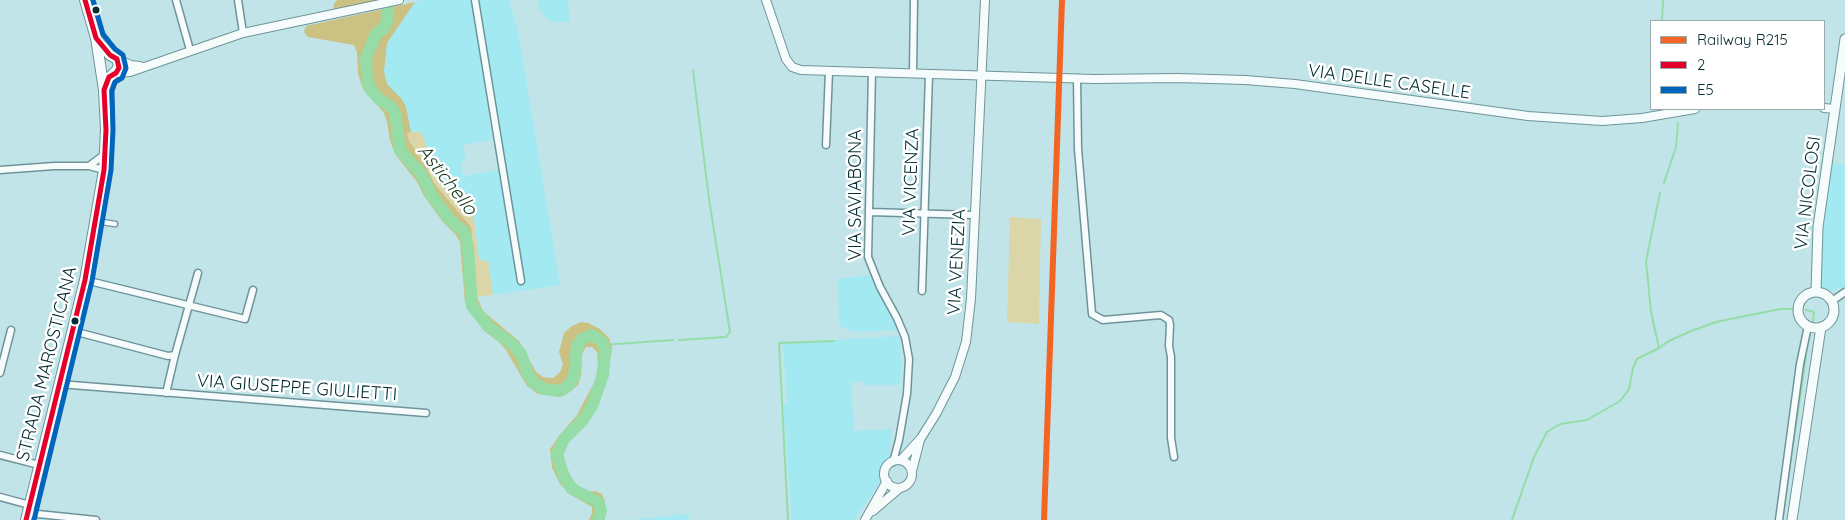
<!DOCTYPE html>
<html>
<head>
<meta charset="utf-8">
<style>
  body { margin:0 }
  #map { position:relative; width:1845px; height:520px; overflow:hidden; background:#c1e4e9; font-family:Quicksand,sans-serif }
  canvas { display:block }
  .legend { position:absolute; left:1650px; top:20px; width:175px; height:90px; box-sizing:border-box; background:#fff; border:1px solid #9aabad; margin:0; padding:6px 9px; list-style:none; font-size:15px; color:#032d31 }
  .legend li { display:flex; align-items:center; gap:10px; height:25px }
  .legend b { width:25px; border:1px solid #9aabad }
</style>
</head>
<body>
<div id="map">
<canvas width="1845" height="520"></canvas>
<ul class="legend">
<li><b style="height:6px;background:#f26522"></b>Railway R215</li>
<li><b style="height:6px;background:#e4002b"></b>2</li>
<li><b style="height:6px;background:#0065bd"></b>E5</li>
</ul>
</div>
<script>
const g = document.querySelector('canvas').getContext('2d');
g.lineJoin = 'round';
function fillPath(path, color) { g.fillStyle = color; g.fill(path, 'evenodd'); }
const poly = rows => new Path2D(rows.map(r => 'M' + r).join(''));
function strokePath(path, color, width, dash) { g.strokeStyle = color; g.lineWidth = width; g.lineCap = dash ? 'butt' : 'round'; g.setLineDash(dash || []); g.stroke(path); }
function write(font, color, halo, rows, align = 'center') {
  g.font = font + ' Quicksand,sans-serif'; g.lineWidth = 5; g.setLineDash([]); g.textBaseline = 'middle'; g.strokeStyle = halo; g.fillStyle = color; for (const [text, x, y, turn = 0] of rows) {
    g.save(); g.translate(x, y); g.rotate((+turn || 0) * Math.PI / 180); g.textAlign = isNaN(turn) ? turn : align; if (halo) g.strokeText(text, 0, 0); g.fillText(text, 0, 0); g.restore();
  }
}
const built = poly([
  [422,0,472,0,492,140,463,145,466,160,461,161,463,176,506,169,478,0,509,0,518,30,560,285,493,295,488,261,479,260,475,224,438,180,436,170,421,132,411,132,404,102,387,84,384,71,387,43,415,2],
  [537,0,567,0,570,17,569,22,556,22,549,20,542,13],
  [1832,163,1845,165,1845,287,1823,293,1818,264],
  [869,275,899,328,897,330,855,332,839,325,838,279],
  [898,336,900,339,901,361,903,362,899,385,864,385,863,381,851,382,854,431,892,429,889,455,890,467,887,472,854,520,792,520,783,404,787,404,783,343],
  [689,514,689,520,629,520]
]);
const green = poly([
  [411,132,421,132,436,170,438,180,464,211,473,211,479,260,488,261,493,295,477,297,471,227,434,183,424,163,409,141,407,133],
  [1010,217,1041,219,1039,324,1007,322]
]);
const forest = poly([
  [337,0,381,0,333,10,334,4],
  [415,2,387,43,384,71,387,84,401,98,406,107,411,132,407,133,409,141,424,163,434,183,471,227,477,297,483,311,519,341,536,372,543,377,553,378,560,372,563,365,559,352,564,333,572,326,581,322,588,323,600,329,609,338,612,347,611,356,602,387,585,425,566,441,562,446,560,452,572,479,579,487,588,492,595,491,602,494,605,501,603,516,605,520,589,520,592,513,592,507,571,495,560,484,552,468,550,449,559,436,577,415,595,381,598,365,597,352,592,347,586,347,582,354,581,376,578,385,567,394,555,396,538,394,527,386,506,350,499,342,483,330,465,303,460,242,455,234,443,222,424,196,417,182,395,154,390,140,387,122,384,113,363,89,358,74,357,52,354,45,308,37,304,32,306,26]
]);
const stream = poly([
  [1662,21,1663,0],
  [1664,183,1676,147,1678,123],
  [1660,193,1646,261,1651,312,1659,348,1669,341,1691,331,1716,322,1780,309,1797,309],
  [1806,310,1814,312,1812,329],
  [679,340,726,337,730,332,709,199,693,70],
  [603,345,673,340],
  [788,520,779,343,834,341],
  [1512,520,1534,457,1547,432,1560,424,1587,420,1620,401,1629,389,1633,368,1637,359,1659,348],
  [1782,520,1806,356]
]);
const river = poly([
  [388,0,387,21,384,28,376,34,366,58,367,79,371,90,379,99,391,107,395,113,400,150,421,174,432,196,450,220,464,232,468,247,472,306,489,327,512,344,521,354,528,374,534,383,544,389,560,391,568,386,574,377,577,346,582,339,591,335,596,337,602,342,605,350,603,375,592,406,582,421,564,439,557,454,563,475,572,489,598,502,601,510,598,520]
]);
const pedestrian = poly([
  [96,221,115,224]
]);
const minor = poly([
  [176,0,190,50],
  [238,0,243,33],
  [475,0,521,281],
  [872,72,868,257,880,287,897,318,905,337,909,359,907,394,899,440,893,462],
  [913,73,914,0],
  [1077,78,1078,149,1092,314,1103,320,1161,315,1169,320,1170,325,1169,346,1171,357,1171,438,1174,457],
  [826,145,829,71],
  [89,166,105,154],
  [0,170,54,166,89,166,104,170],
  [869,212,974,215],
  [85,280,245,319,253,290],
  [922,291,929,74],
  [1832,301,1845,292],
  [73,331,168,356,175,355,198,273],
  [0,373,11,330],
  [59,384,426,413],
  [166,393,175,355],
  [0,455,39,465],
  [0,497,30,505],
  [28,513,96,520],
  [1779,520,1800,364,1808,326]
]);
const tertiary = poly([
  [766,0,786,59,792,67,801,70,1094,79,1178,78,1245,80,1295,84,1528,116,1602,121,1642,118,1695,109],
  [117,59,131,65,140,66],
  [116,73,130,72,243,33,399,0],
  [1824,108,1835,109],
  [901,460,921,438,936,414,955,377,966,342,971,299,985,0],
  '884 474a14 14 0 1 1 28 0a14 14 0 1 1-28 0Z',
  [912,471,920,440],
  [873,511,900,488],
  [865,520,887,481]
]);
const secondary = poly([
  [1816,292,1818,227,1845,39],
  '1798 310a18 18 0 1 1 36 0a18 18 0 1 1-36 0Z',
  [1792,520,1821,327]
]);
const primary = poly([
  [96,39,110,55,117,59,119,65,117,70,108,79,104,89],
  [26,520,85,280,104,170,106,130,104,90,96,38,85,0]
]);
const bus1 = poly([
  [26,520,85,280,104,170,106,130,104,90,109,77,116,73,119,68,117,59,110,55,96,38,85,0]
]);
const bus2 = poly([
  [34,520,92,281,111,170,113,130,112,91,115,82,122,78,126,68,123,55,115,49,103,34,93,0]
]);
const rail1 = poly([
  [1044,520,1062,0]
]);
const markers = [
  [96,10,4.5,"#032d31"],
  [75,321,4.5,"#032d31"]
];
const streetNames = [
  ["VIA DELLE CASELLE",1389,82,8],
  ["VIA VICENZA",911,182,-88],
  ["VIA NICOLOSI",1808,193,-83],
  ["VIA SAVIABONA",856,195,-90],
  ["VIA VENEZIA",957,262,-87],
  ["STRADA MAROSTICANA",47,364,-76],
  ["VIA GIUSEPPE GIULIETTI",297,388,4]
];
const waterNames = [
  ["Astichello",447,180,52]
];
fillPath(built, '#a2e9f2');
fillPath(green, '#dbd6a8');
fillPath(forest, '#cac182');
strokePath(stream, '#95dca6', 2);
strokePath(river, '#95dca6', 12);
strokePath(pedestrian, '#6e9499', 7);
strokePath(minor, '#6e9499', 9);
strokePath(tertiary, '#6e9499', 10);
strokePath(secondary, '#6e9499', 11);
strokePath(primary, '#6e9499', 12);
strokePath(pedestrian, '#f6fbfc', 4.5);
strokePath(minor, '#f6fbfc', 6);
strokePath(tertiary, '#f6fbfc', 8);
strokePath(secondary, '#f6fbfc', 9);
strokePath(primary, '#f6fbfc', 10);
strokePath(bus1, '#e4002b', 5);
strokePath(bus2, '#0065bd', 5);
strokePath(rail1, '#f26522', 6);
for (const [x, y, r, color] of markers) { const dot = new Path2D(); dot.arc(x, y, r, 0, 2 * Math.PI); g.fillStyle = color; g.fill(dot); strokePath(dot, '#fff', 2); }
write('18px', '#032d31', '#fff', streetNames);
write('italic 19px', '#16391a', '#fff', waterNames);
</script>
</body>
</html>
